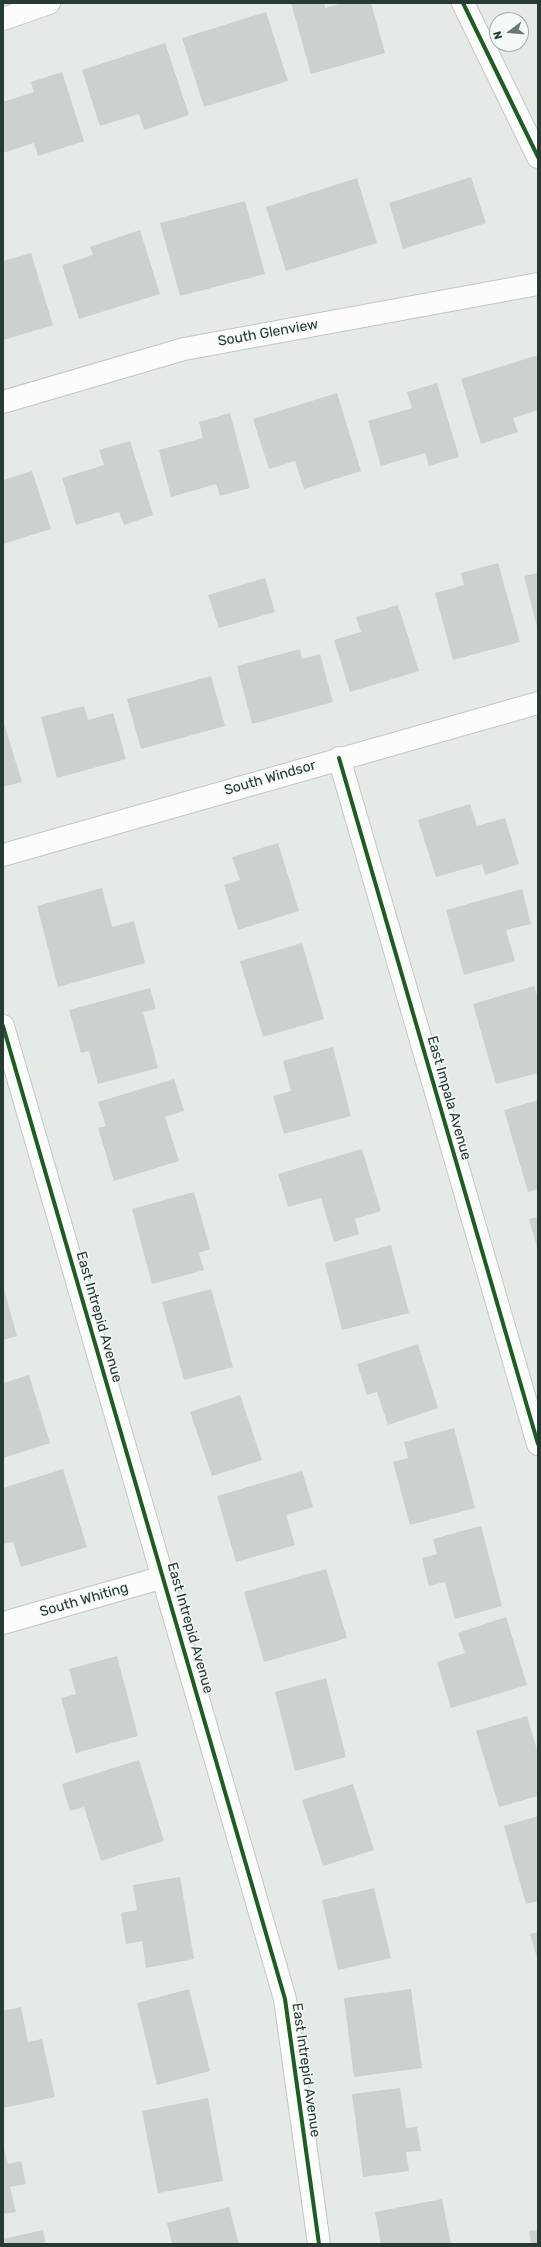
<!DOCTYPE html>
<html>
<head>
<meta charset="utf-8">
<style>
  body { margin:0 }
  #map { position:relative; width:541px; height:2247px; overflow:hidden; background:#e5eae7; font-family:Rubik,sans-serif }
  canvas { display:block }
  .frame { position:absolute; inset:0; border:4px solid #253b33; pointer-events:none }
  .north { position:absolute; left:489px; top:12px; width:40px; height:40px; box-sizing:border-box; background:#f4f8f6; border:1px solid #a1aca8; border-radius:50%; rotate:254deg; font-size:11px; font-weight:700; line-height:16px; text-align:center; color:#253b33 }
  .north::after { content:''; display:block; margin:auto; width:14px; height:18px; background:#687872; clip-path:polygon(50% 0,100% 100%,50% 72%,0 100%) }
</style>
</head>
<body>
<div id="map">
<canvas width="541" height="2247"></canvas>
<div class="frame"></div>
<div class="north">N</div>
</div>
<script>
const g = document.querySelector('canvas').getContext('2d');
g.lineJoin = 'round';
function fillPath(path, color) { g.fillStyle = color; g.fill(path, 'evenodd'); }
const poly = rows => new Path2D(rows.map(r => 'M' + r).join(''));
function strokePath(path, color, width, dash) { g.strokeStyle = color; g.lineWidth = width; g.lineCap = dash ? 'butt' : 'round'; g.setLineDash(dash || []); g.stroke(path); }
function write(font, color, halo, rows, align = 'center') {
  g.font = font + ' Rubik,sans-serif'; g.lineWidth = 3; g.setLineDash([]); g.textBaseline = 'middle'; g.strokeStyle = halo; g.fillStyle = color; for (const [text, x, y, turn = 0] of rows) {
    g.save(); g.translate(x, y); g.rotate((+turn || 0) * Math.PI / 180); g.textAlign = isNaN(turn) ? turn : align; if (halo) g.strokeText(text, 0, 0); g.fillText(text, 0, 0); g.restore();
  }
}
const building = poly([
  [291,3,324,3,325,8,342,3,371,3,385,53,311,74],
  [266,12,288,81,204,107,182,38],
  [165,43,189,115,144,130,139,114,100,126,82,70],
  [62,72,84,141,38,156,34,143,3,153,3,102,34,92,31,82],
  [471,177,486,223,403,249,389,203],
  [357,178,377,243,286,271,266,207],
  [245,201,265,274,180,296,160,223],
  [140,230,160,294,79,319,62,265,93,255,90,247],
  [31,253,53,325,3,340,3,261],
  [538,355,538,410,513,418,518,432,481,444,461,379],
  [437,383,459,457,429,466,425,453,381,466,368,421,412,408,407,392],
  [337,393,361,471,304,489,295,461,269,469,253,419],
  [230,413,250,488,220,496,216,484,171,497,159,450,203,438,199,422],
  [130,441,153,515,124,525,119,512,76,525,62,478,104,465,99,450],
  [32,471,51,529,3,544,3,480],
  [498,563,520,642,453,660,435,593,464,585,461,573],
  [538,573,538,627,537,627,524,576],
  [265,578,275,612,219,628,208,595],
  [398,605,419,671,350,692,334,640,361,632,356,617],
  [300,649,302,659,320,654,333,702,252,724,237,666],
  [211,676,225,726,141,749,127,699],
  [84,706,88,720,113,713,126,759,57,778,41,717],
  [3,720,22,782,3,787],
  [470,804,477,826,505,818,519,864,485,875,482,864,436,877,418,820],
  [278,843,299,911,238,930,224,885,240,880,232,857],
  [102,888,112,927,134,921,145,963,58,987,37,906],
  [522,889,531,924,506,930,515,961,464,975,446,910],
  [302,943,324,1019,263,1037,240,961],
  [534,986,538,998,538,1073,496,1084,473,1004],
  [150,988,156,1009,143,1012,158,1068,98,1084,89,1051,81,1053,69,1010],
  [333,1047,351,1116,284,1134,273,1096,291,1091,283,1061],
  [174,1079,184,1111,165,1117,179,1161,114,1181,98,1128,106,1126,98,1102],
  [538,1100,538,1189,528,1192,504,1110],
  [362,1149,381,1211,355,1219,359,1234,334,1242,321,1198,288,1207,278,1174],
  [194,1192,210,1249,199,1253,204,1270,152,1284,132,1209],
  [538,1217,538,1251,529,1219],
  [391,1245,409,1313,342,1330,325,1263],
  [3,1286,17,1336,3,1340],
  [211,1289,233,1367,184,1380,162,1302],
  [418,1344,438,1408,388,1425,377,1392,367,1395,357,1364],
  [29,1375,50,1443,3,1458,3,1383],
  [240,1395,262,1460,212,1476,190,1412],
  [454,1428,475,1508,410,1525,393,1462,408,1458,404,1442],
  [63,1469,87,1547,21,1567,13,1542,3,1544,3,1488],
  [302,1471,313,1507,286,1515,295,1545,236,1562,217,1496],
  [481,1526,502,1606,455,1619,445,1582,429,1586,422,1558,437,1554,433,1539],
  [326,1569,347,1638,264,1662,244,1592],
  [506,1617,527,1685,451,1708,437,1662,465,1653,458,1633],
  [117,1656,138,1736,76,1753,61,1698,76,1694,69,1669],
  [326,1678,346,1757,295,1771,275,1692],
  [527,1716,538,1753,538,1796,499,1807,476,1731],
  [139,1760,164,1841,101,1861,84,1807,70,1811,62,1784],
  [353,1784,374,1850,323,1866,302,1800],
  [538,1816,538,1901,526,1904,504,1826],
  [180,1877,194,1959,146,1968,142,1941,126,1944,121,1913,137,1910,133,1885],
  [374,1888,391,1958,338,1970,322,1900],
  [538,1932,538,1961,530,1934],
  [189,1989,210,2071,157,2085,137,2003],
  [411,1989,422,2068,354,2077,344,1998],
  [21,2007,28,2042,42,2039,55,2097,3,2108,3,2011],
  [400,2088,406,2128,417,2127,421,2151,406,2152,409,2171,363,2177,352,2094],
  [208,2098,223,2181,158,2193,142,2111],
  [3,2145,8,2164,21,2161,26,2184,10,2187,16,2212,3,2214],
  [442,2199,451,2244,381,2244,375,2212],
  [229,2207,239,2244,172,2244,167,2223],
  [43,2230,46,2244,3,2244,3,2239],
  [538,2230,538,2244,531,2244,529,2231]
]);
const street = poly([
  [463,3,538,157],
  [3,19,49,3],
  [3,402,184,349,538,284],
  [339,758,538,1444],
  [3,855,538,703],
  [3,1026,285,1999,319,2244],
  [3,1623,164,1577]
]);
const cycleway = poly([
  [463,3,538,157],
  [339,758,538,1444],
  [3,1026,285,1999,319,2244]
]);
const streetNames = [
  ["South Glenview",268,333,-10],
  ["South Windsor",270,778,-16],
  ["East Impala Avenue",449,1098,74],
  ["East Intrepid Avenue",99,1317,74],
  ["South Whiting",84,1600,-16],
  ["East Intrepid Avenue",190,1628,74],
  ["East Intrepid Avenue",306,2070,82]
];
fillPath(building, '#ccd1cf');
strokePath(street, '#c2c7c4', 24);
strokePath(street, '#fbfcfb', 22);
strokePath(cycleway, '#1b5e20', 4);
write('14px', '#253b33', '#f4f8f6', streetNames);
</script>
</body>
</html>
